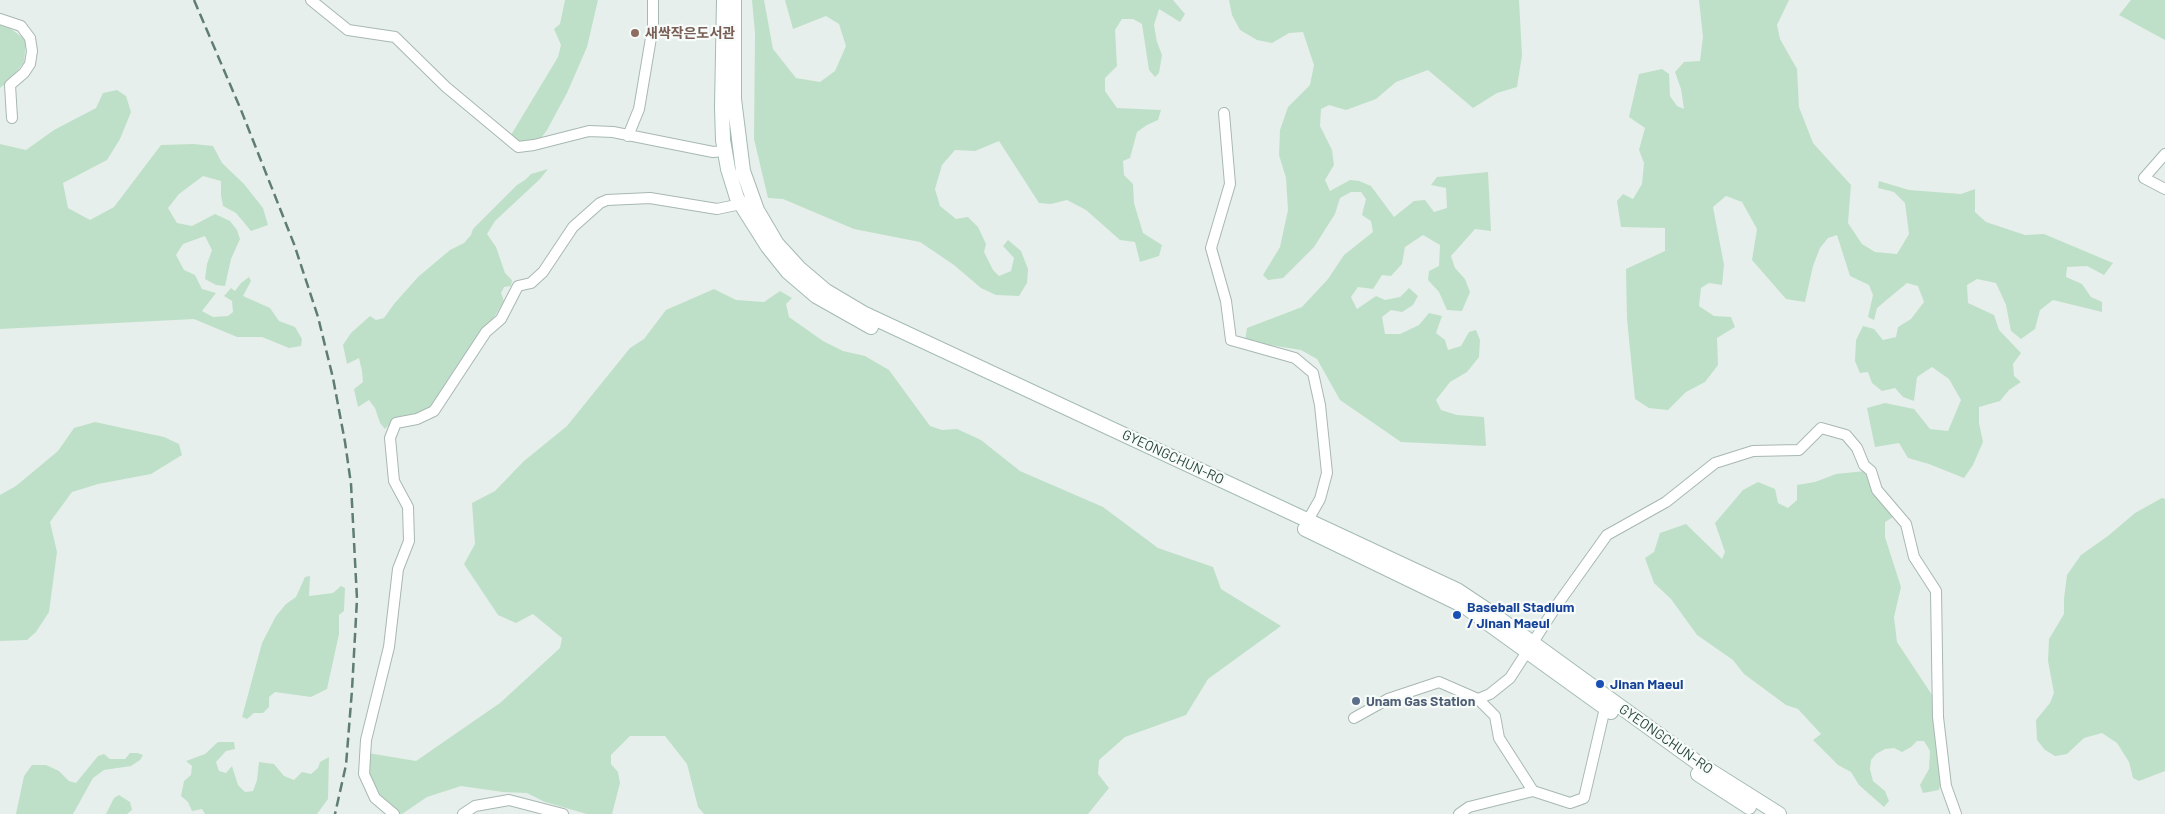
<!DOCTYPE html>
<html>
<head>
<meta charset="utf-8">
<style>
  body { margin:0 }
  canvas { display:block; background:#e6efeb }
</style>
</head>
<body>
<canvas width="2165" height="814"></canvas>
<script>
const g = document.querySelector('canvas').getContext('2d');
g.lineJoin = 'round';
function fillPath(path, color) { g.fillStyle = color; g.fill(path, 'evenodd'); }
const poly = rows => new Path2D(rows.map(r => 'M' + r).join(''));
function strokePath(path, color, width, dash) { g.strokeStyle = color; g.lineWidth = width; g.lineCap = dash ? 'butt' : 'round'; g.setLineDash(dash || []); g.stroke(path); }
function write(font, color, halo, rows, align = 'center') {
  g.font = font + ' Barlow,"Noto Sans KR",sans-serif'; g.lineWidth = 4.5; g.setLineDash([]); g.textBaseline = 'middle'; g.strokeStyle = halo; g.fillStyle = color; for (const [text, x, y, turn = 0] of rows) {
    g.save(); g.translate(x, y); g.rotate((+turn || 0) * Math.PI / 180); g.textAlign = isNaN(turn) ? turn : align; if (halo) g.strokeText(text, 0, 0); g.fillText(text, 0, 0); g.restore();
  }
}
const green = poly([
  [565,0,598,0,587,47,567,93,547,130,538,142,520,143,511,135,558,57,561,45,554,29,560,24],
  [752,0,764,0,773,49,796,78,820,82,835,71,846,46,839,24,826,16,793,29,785,0,1173,0,1185,14,1180,22,1159,9,1154,25,1157,42,1162,55,1159,73,1155,77,1149,70,1142,24,1133,19,1122,19,1115,30,1117,66,1105,78,1105,91,1117,108,1161,110,1158,120,1147,125,1137,132,1130,158,1123,161,1124,175,1133,184,1134,203,1143,233,1162,245,1159,256,1140,262,1135,242,1120,240,1086,210,1067,200,1051,204,1039,203,999,141,975,151,955,150,942,165,935,189,940,206,956,219,968,217,978,227,986,244,984,252,993,270,999,276,1011,271,1014,258,1003,246,1008,240,1021,251,1028,269,1027,283,1019,296,996,295,981,288,954,265,920,242,854,229,783,199,768,198,754,139,755,33],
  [1229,0,1519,0,1522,55,1517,87,1497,93,1473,108,1428,70,1396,82,1376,99,1346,110,1329,105,1321,109,1320,126,1332,150,1334,165,1325,180,1330,191,1350,180,1359,181,1371,186,1394,217,1414,201,1425,200,1434,212,1447,208,1446,188,1431,185,1437,177,1488,172,1491,231,1475,229,1451,256,1455,268,1465,279,1470,292,1462,311,1447,310,1439,292,1428,280,1429,271,1439,266,1440,245,1423,235,1405,247,1402,264,1391,276,1382,275,1373,289,1358,287,1351,297,1357,309,1376,296,1385,300,1400,297,1409,288,1418,296,1413,305,1402,312,1391,310,1382,317,1385,334,1400,334,1419,325,1429,313,1442,316,1436,333,1445,340,1448,350,1461,346,1469,332,1476,330,1480,340,1479,357,1467,372,1450,382,1436,400,1441,410,1457,415,1484,417,1486,446,1401,442,1340,400,1317,359,1301,350,1245,341,1247,328,1302,307,1328,279,1344,255,1373,232,1371,221,1362,215,1366,199,1361,192,1351,192,1340,198,1335,214,1314,247,1283,278,1268,280,1263,275,1280,247,1288,210,1286,178,1279,155,1280,130,1288,107,1310,85,1314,65,1303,32,1289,33,1272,43,1257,40,1240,30,1232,15],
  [1699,0,1789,0,1777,25,1780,39,1797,69,1799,107,1813,143,1851,185,1848,223,1862,244,1875,252,1897,254,1909,234,1905,203,1894,192,1878,188,1879,181,1909,190,1961,194,1975,189,1975,212,1986,222,2025,235,2044,234,2113,263,2104,275,2087,266,2067,267,2066,277,2082,284,2091,297,2102,302,2102,312,2053,300,2040,310,2035,329,2021,339,2011,331,2006,305,1996,283,1977,279,1967,285,1968,303,1994,315,1999,330,2021,353,2013,364,2014,376,2021,382,2009,390,2000,401,1979,407,1979,423,1983,442,1973,465,1964,478,1929,464,1908,458,1899,443,1875,447,1867,408,1885,403,1914,409,1930,429,1948,431,1961,400,1949,379,1932,367,1917,377,1914,401,1903,397,1895,388,1882,391,1872,383,1868,372,1860,373,1855,361,1856,340,1863,326,1874,329,1883,340,1896,337,1898,327,1911,319,1924,302,1918,286,1907,283,1877,308,1874,320,1868,317,1873,295,1869,285,1850,276,1837,235,1828,238,1820,248,1813,266,1805,302,1786,299,1752,260,1757,229,1742,202,1726,196,1713,207,1724,265,1722,285,1709,283,1701,288,1699,306,1714,316,1731,317,1735,327,1717,338,1718,365,1705,382,1686,392,1668,410,1649,408,1635,399,1627,319,1626,269,1665,251,1665,228,1621,227,1617,201,1623,194,1633,199,1642,184,1644,163,1639,150,1645,128,1629,117,1639,74,1662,69,1669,74,1670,96,1677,106,1684,109,1681,89,1675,72,1684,62,1700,61,1703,37],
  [2131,0,2165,0,2165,40,2119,15],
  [0,25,7,26,26,40,24,62,10,80,0,88],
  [117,90,126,96,131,112,120,139,107,160,63,183,68,208,90,220,114,207,161,145,194,144,213,146,222,163,244,184,263,208,268,225,251,231,236,213,223,206,221,195,221,181,203,176,179,194,168,208,177,223,192,226,215,214,230,221,237,230,240,239,231,259,225,286,216,285,205,279,207,264,212,250,205,236,183,244,176,255,184,270,195,275,202,289,216,293,202,311,213,317,228,316,233,312,232,301,224,296,231,288,235,291,241,283,249,277,251,281,243,296,270,308,279,321,295,327,302,339,301,346,289,348,262,337,237,337,194,319,0,329,0,144,26,150,54,130,96,108,103,93],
  [548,169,540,179,495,221,487,234,496,247,505,273,512,280,511,286,504,287,501,293,504,301,493,319,482,330,433,406,424,414,392,422,385,429,380,423,375,408,369,400,358,407,354,389,363,382,362,371,359,358,347,364,343,345,351,333,370,316,376,320,384,318,394,304,418,277,450,250,464,243,471,235,473,229,517,185,525,180,531,174],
  [714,289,736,300,764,302,780,291,792,298,786,304,789,317,823,341,843,351,865,356,889,370,930,426,942,430,957,429,981,440,1020,471,1103,507,1158,548,1213,567,1221,589,1281,626,1208,679,1186,715,1125,737,1099,760,1098,774,1109,788,1088,814,704,814,698,807,687,764,665,736,630,736,611,755,611,764,618,772,620,783,612,814,587,814,545,802,527,793,503,792,461,786,427,797,402,814,399,814,381,800,370,774,368,753,416,761,500,703,560,648,562,638,533,614,516,623,498,615,464,564,475,544,472,503,495,491,524,461,567,426,630,348,644,339,666,310],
  [95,422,164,437,179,444,182,455,151,474,98,484,72,492,50,522,57,552,49,612,36,632,27,640,0,641,0,495,16,486,58,451,74,428],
  [1865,471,1871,479,1877,498,1895,516,1885,522,1885,537,1901,587,1894,617,1897,642,1932,695,1934,727,1941,779,1939,790,1923,793,1920,785,1929,769,1930,751,1924,741,1917,741,1911,747,1902,752,1894,748,1885,749,1876,754,1871,760,1870,769,1873,781,1885,791,1889,801,1884,807,1859,785,1851,772,1838,765,1813,740,1821,734,1798,709,1786,705,1744,674,1733,660,1697,635,1671,599,1654,583,1645,558,1654,552,1660,533,1686,524,1722,559,1725,552,1715,523,1743,490,1758,482,1775,489,1778,503,1788,508,1797,500,1797,485,1815,482,1836,474],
  [2162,498,2165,499,2165,771,2139,781,2133,778,2129,762,2117,743,2102,733,2084,738,2067,754,2055,756,2045,750,2037,740,2036,720,2050,703,2054,693,2048,661,2049,639,2064,614,2064,599,2067,575,2081,555,2108,536,2135,513],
  [310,576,309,596,333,593,341,586,345,588,344,611,339,615,339,634,327,689,311,697,275,692,269,697,269,707,263,713,254,713,247,719,242,717,262,643,276,616,286,604,296,597,305,577],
  [218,742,234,742,235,749,226,751,216,762,219,771,226,773,232,766,238,785,245,792,253,791,257,780,259,762,274,764,284,776,294,780,302,772,311,774,318,768,320,762,329,757,328,799,317,814,205,814,202,809,192,811,188,802,181,796,184,781,191,775,192,766,186,761,205,754],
  [130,753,137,753,143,755,140,760,131,766,104,770,93,778,73,814,16,814,24,776,32,765,46,765,59,771,69,781,76,783,98,756,104,754,110,759,125,759],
  [119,795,130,802,132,810,127,814,106,814,114,798]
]);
const street = poly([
  [311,0,348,30,395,37,446,87,518,147,534,145,589,131,613,132,713,152,725,151],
  [0,19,21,26,30,38,32,51,30,64,24,73,10,85,12,118],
  [1224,113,1230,184,1211,248,1226,301,1231,340,1295,358,1313,373,1320,405,1327,473,1320,499,1308,520],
  [628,136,639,109,653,26,653,0],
  [2165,154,2144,178,2165,189],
  [1478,699,1495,716,1499,738,1533,791],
  [1354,718,1388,699,1439,682,1478,699,1490,694,1510,678,1557,605,1607,535,1666,502,1715,463,1753,451,1799,450,1821,428,1846,435,1857,448,1864,465,1871,471,1877,490,1906,524,1914,557,1936,591,1938,717,1946,786,1956,814],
  [394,814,375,798,364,774,366,740,389,647,398,569,409,541,408,507,394,481,390,438,396,423,417,419,434,411,486,332,501,319,518,286,531,283,543,272,573,227,600,203,607,200,650,198,717,209,741,204],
  [463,814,475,806,509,800,563,814],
  [1459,814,1469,807,1533,791,1570,803,1584,798,1605,708]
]);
const secondary = poly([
  [724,0,722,107,723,140,728,169,737,198,768,247,788,272,816,296,871,327],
  [734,0,734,99,743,171,757,210,777,244,799,268,826,291,863,313,1457,590,1490,612,1698,763,1779,814],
  [1305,529,1464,606,1611,712],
  [1698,774,1749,807]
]);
const rail = poly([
  [194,0,241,110,294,244,318,317,333,378,345,442,351,484,357,599,352,690,346,765,335,814]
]);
const markers = [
  [635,33,5,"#8d6e63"],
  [1457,615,5,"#1a4fb4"],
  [1600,684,5,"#1a4fb4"],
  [1356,701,5,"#5c6f8a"]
];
const educationNames = [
  ["새싹작은도서관",645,33]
];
const streetNames = [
  ["GYEONGCHUN-RO",1173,457,25],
  ["GYEONGCHUN-RO",1666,739,35]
];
const transitNames = [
  ["Baseball Stadium",1467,607],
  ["/ Jinan Maeul",1467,623],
  ["Jinan Maeul",1610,684]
];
const serviceNames = [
  ["Unam Gas Station",1366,701]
];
fillPath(green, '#bfe0c8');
strokePath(street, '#a8b8b2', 12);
strokePath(secondary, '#a4bbb3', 16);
strokePath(street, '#fff', 10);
strokePath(secondary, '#fff', 14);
strokePath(rail, '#5f7d75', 2.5, [10, 5]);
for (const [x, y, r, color] of markers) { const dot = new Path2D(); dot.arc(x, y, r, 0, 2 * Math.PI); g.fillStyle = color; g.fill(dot); strokePath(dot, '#f7fbf9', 2); }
write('bold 14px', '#785e54', '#f7fbf9', educationNames, 'left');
write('14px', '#24423a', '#f7fbf9', streetNames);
write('bold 14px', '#164399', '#f7fbf9', transitNames, 'left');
write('bold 14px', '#4e5e75', '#f7fbf9', serviceNames, 'left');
</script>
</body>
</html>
